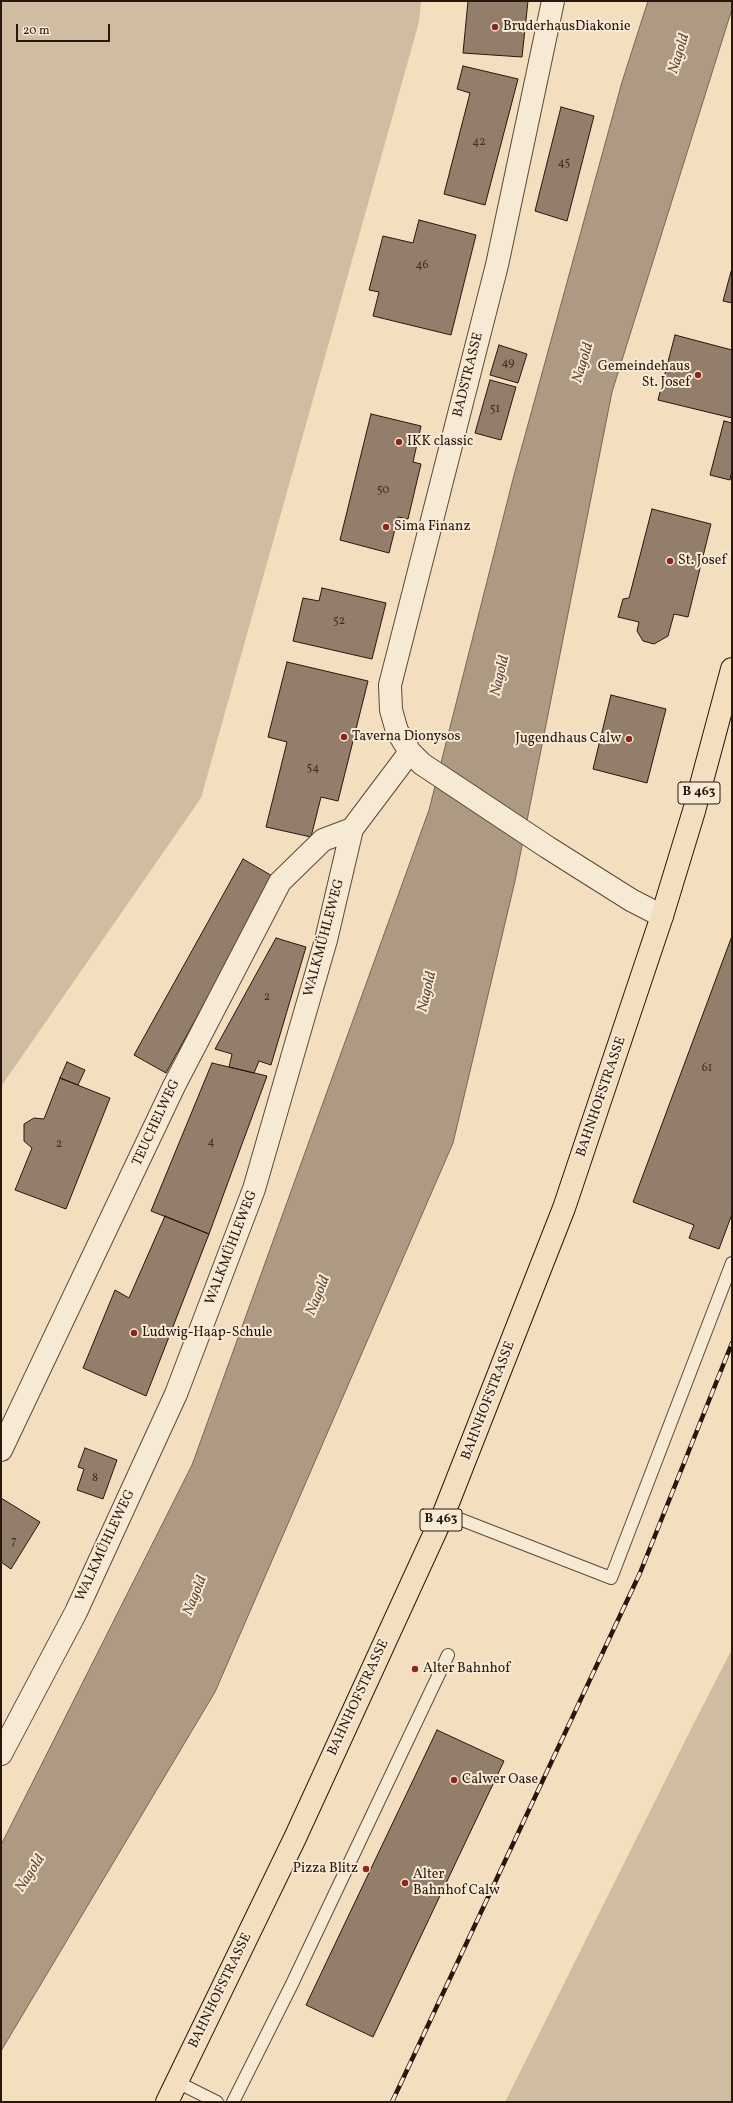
<!DOCTYPE html>
<html>
<head>
<meta charset="utf-8">
<style>
  body { margin:0 }
  #map { position:relative; width:733px; height:2103px; overflow:hidden; background:#f3debe; font-family:Vollkorn,serif }
  canvas { display:block }
  .frame { position:absolute; inset:0; border:2px solid #28170e; pointer-events:none }
  .scale { position:absolute; left:16px; top:24px; width:94px; height:18px; box-sizing:border-box; border:2px solid #28170e; border-top:0; padding-left:5px; font-size:12px; line-height:14px; white-space:nowrap; color:#28170e; -webkit-text-stroke:3px #f7ead5; paint-order:stroke }
</style>
</head>
<body>
<div id="map">
<canvas width="733" height="2103"></canvas>
<div class="frame"></div>
<div class="scale">20 m</div>
</div>
<script>
const g = document.querySelector('canvas').getContext('2d');
g.lineJoin = 'round';
function fillPath(path, color) { g.fillStyle = color; g.fill(path, 'evenodd'); }
const poly = rows => new Path2D(rows.map(r => 'M' + r).join(''));
function strokePath(path, color, width, dash) { g.strokeStyle = color; g.lineWidth = width; g.lineCap = dash ? 'butt' : 'round'; g.setLineDash(dash || []); g.stroke(path); }
function write(font, color, halo, rows, align = 'center') {
  g.font = font + ' Vollkorn,serif'; g.lineWidth = 4; g.setLineDash([]); g.textBaseline = 'middle'; g.strokeStyle = halo; g.fillStyle = color; for (const [text, x, y, turn = 0] of rows) {
    g.save(); g.translate(x, y); g.rotate((+turn || 0) * Math.PI / 180); g.textAlign = isNaN(turn) ? turn : align; if (halo) g.strokeText(text, 0, 0); g.fillText(text, 0, 0); g.restore();
  }
}
const green = poly([
  [1,1,421,1,419,22,201,798,2,1085,1,1091],
  [732,1649,732,2102,505,2102,690,1731]
]);
const water = poly([
  [648,1,732,1,732,9,612,392,515,881,453,1143,215,1692,1,2051,1,1845,192,1465,429,810,513,479,622,82,648,1]
]);
const building = poly([
  [468,1,528,1,522,57,463,53,468,1],
  [463,66,518,79,485,205,444,194,470,93,457,89,463,66],
  [561,107,594,116,567,221,535,211,561,107],
  [419,220,476,235,451,335,373,316,379,292,369,290,383,236,413,243,419,220],
  [732,268,732,303,723,301,732,268],
  [675,335,732,350,732,418,658,400,675,335],
  [499,345,527,354,518,383,490,375,499,345],
  [490,380,516,387,501,440,475,433,490,380],
  [371,414,421,426,413,462,421,464,408,519,398,517,389,553,340,540,371,414],
  [724,421,732,423,732,470,730,480,710,475,724,421],
  [652,509,711,524,688,617,674,614,668,636,654,644,643,641,637,631,639,622,618,617,623,599,629,598,652,509],
  [322,588,386,603,372,659,293,641,303,598,319,601,322,588],
  [287,662,368,681,338,801,321,797,311,837,266,827,287,742,268,737,287,662],
  [611,695,666,709,647,783,593,769,611,695],
  [243,859,274,877,166,1073,134,1055,243,859],
  [732,936,732,1214,719,1249,689,1238,694,1225,633,1202,732,936],
  [276,938,306,947,271,1065,259,1061,254,1073,229,1067,232,1054,215,1049,276,938],
  [67,1062,85,1070,78,1085,60,1078,67,1062],
  [212,1063,267,1076,209,1234,151,1211,212,1063],
  [60,1078,110,1098,66,1209,15,1190,32,1148,24,1141,24,1124,34,1118,44,1119,60,1078],
  [165,1216,209,1234,146,1396,83,1368,115,1290,129,1298,165,1216],
  [85,1448,117,1460,103,1499,77,1490,84,1469,78,1467,85,1448],
  [1,1498,40,1522,11,1569,1,1562,1,1498],
  [437,1730,504,1761,373,2037,306,2005,437,1730]
]);
const service = poly([
  [444,1513,611,1578,732,1263],
  [177,2082,217,2102],
  [233,2102,292,1984,448,1655]
]);
const minor = poly([
  [553,1,497,265,390,685,391,710,397,731,410,752,422,764,547,847,631,900,662,916],
  [1,1450,174,1086,280,882,323,840,352,829],
  [1,1754,76,1612,176,1394,254,1189,326,940,352,829,410,752]
]);
const primary = poly([
  [167,2102,295,1838,444,1513,564,1208,662,916,694,811,732,669]
]);
const rail = poly([
  [392,2102,640,1573,732,1343]
]);
const markers = [
  [495,27,4,"#8f2418"],
  [698,375,4,"#8f2418"],
  [399,442,4,"#8f2418"],
  [386,527,4,"#8f2418"],
  [670,561,4,"#8f2418"],
  [344,737,4,"#8f2418"],
  [629,739,4,"#8f2418"],
  [134,1333,4,"#8f2418"],
  [415,1669,4,"#8f2418"],
  [454,1780,4,"#8f2418"],
  [366,1869,4,"#8f2418"],
  [405,1883,4,"#8f2418"]
];
const numberNames = [
  ["42",479,143],
  ["45",564,164],
  ["46",422,266],
  ["49",508,364],
  ["51",495,410],
  ["50",383,491],
  ["52",339,622],
  ["54",313,769],
  ["2",267,998],
  ["61",707,1069],
  ["4",211,1143],
  ["2",59,1145],
  ["8",95,1479],
  ["7",14,1542]
];
const shields = [
  [699,793,42],
  [441,1520,42]
];
const shieldNames = [
  ["B 463",699,793],
  ["B 463",441,1520]
];
const poiNames = [
  ["BruderhausDiakonie",503,27],
  ["Gemeindehaus",690,367,"right"],
  ["St. Josef",690,383,"right"],
  ["IKK classic",407,442],
  ["Sima Finanz",394,527],
  ["St. Josef",678,561],
  ["Taverna Dionysos",352,737],
  ["Jugendhaus Calw",621,739,"right"],
  ["Ludwig-Haap-Schule",142,1333],
  ["Alter Bahnhof",423,1669],
  ["Calwer Oase",462,1780],
  ["Pizza Blitz",358,1869,"right"],
  ["Alter",413,1875],
  ["Bahnhof Calw",413,1891]
];
const streetNames = [
  ["BADSTRASSE",469,375,-76],
  ["WALKMÜHLEWEG",325,938,-75],
  ["BAHNHOFSTRASSE",602,1097,-71],
  ["TEUCHELWEG",157,1123,-65],
  ["WALKMÜHLEWEG",232,1248,-69],
  ["BAHNHOFSTRASSE",489,1401,-69],
  ["WALKMÜHLEWEG",106,1546,-65],
  ["BAHNHOFSTRASSE",359,1698,-65],
  ["BAHNHOFSTRASSE",221,1991,-64]
];
const waterNames = [
  ["Nagold",680,54,-73],
  ["Nagold",584,363,-73],
  ["Nagold",501,676,-77],
  ["Nagold",428,992,-77],
  ["Nagold",319,1296,-68],
  ["Nagold",196,1596,-68],
  ["Nagold",31,1874,-57]
];
fillPath(green, '#d0bca0');
fillPath(water, '#ae9a82');
strokePath(water, '#786654', 1);
fillPath(building, '#927e6a');
strokePath(building, '#28170e', 1);
strokePath(service, '#5b493a', 14);
strokePath(minor, '#5b493a', 24);
strokePath(primary, '#28170e', 24);
strokePath(service, '#f7ead5', 12);
strokePath(minor, '#f7ead5', 22);
strokePath(primary, '#f3debe', 22);
strokePath(rail, '#28170e', 4.5);
strokePath(rail, '#f7ead5', 3, [9]);
for (const [x, y, r, color] of markers) { const dot = new Path2D(); dot.arc(x, y, r, 0, 2 * Math.PI); g.fillStyle = color; g.fill(dot); strokePath(dot, '#f7ead5', 1.5); }
write('12px', '#423125', null, numberNames);
for (const [x, y, w] of shields) { const box = new Path2D(); box.roundRect(x - w / 2, y - 11, w, 22, 3); g.fillStyle = '#f7ead5'; g.fill(box); strokePath(box, '#28170e', 1); }
write('bold 13px', '#28170e', null, shieldNames);
write('14px', '#28170e', '#f7ead5', poiNames, 'left');
write('14px', '#28170e', '#f7ead5', streetNames);
write('italic 15px', '#5e4b3c', '#f7ead5', waterNames);
</script>
</body>
</html>
